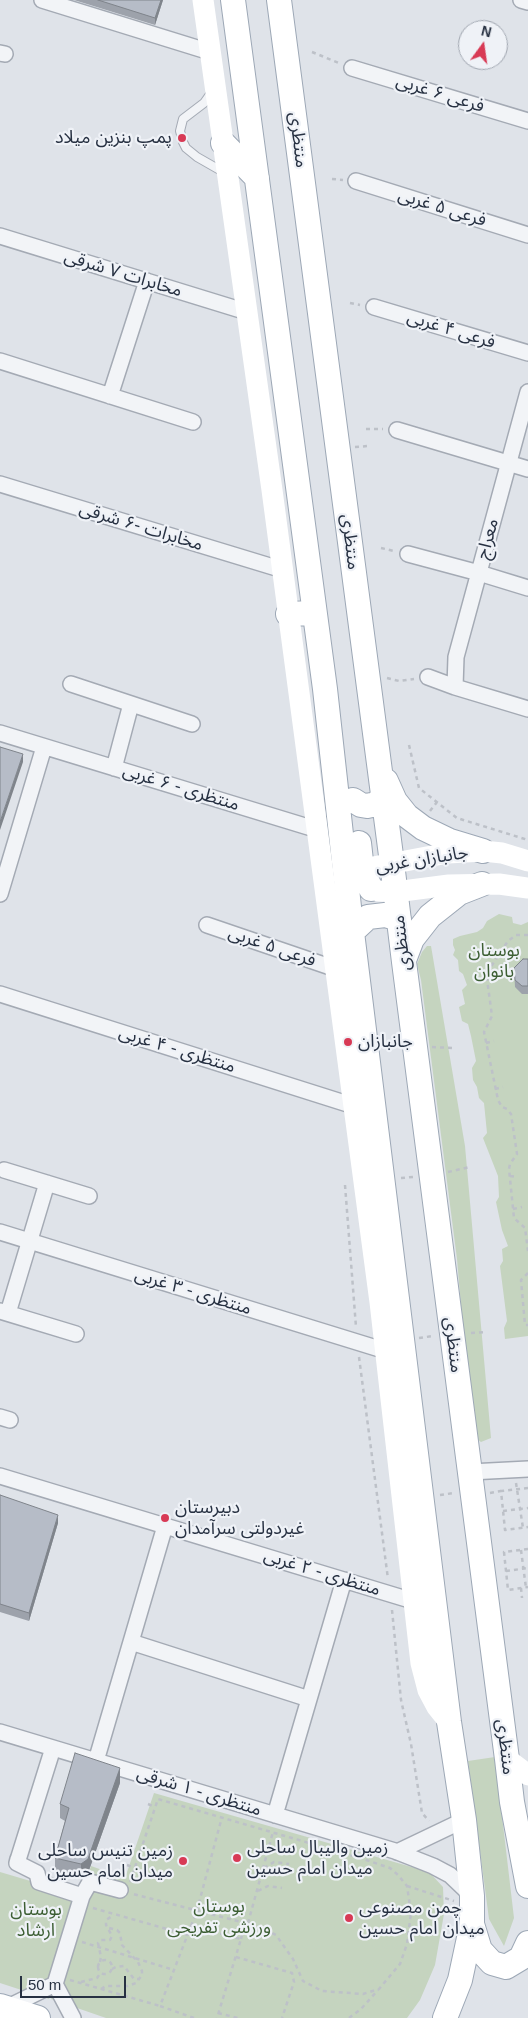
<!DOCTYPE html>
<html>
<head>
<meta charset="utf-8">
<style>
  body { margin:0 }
  #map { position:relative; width:528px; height:2018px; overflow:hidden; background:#dfe3e9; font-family:Arial,sans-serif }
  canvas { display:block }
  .north { position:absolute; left:458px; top:20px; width:50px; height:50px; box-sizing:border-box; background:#eff2f7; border:1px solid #9fa5af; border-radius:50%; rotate:14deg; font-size:14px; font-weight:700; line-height:20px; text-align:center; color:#273142 }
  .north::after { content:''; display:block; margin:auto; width:18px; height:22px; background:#d83a55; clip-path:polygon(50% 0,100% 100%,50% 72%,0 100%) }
  .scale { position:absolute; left:20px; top:1976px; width:106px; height:22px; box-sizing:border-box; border:2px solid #273142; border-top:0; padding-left:6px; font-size:15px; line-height:18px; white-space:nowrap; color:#273142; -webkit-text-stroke:4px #eff2f7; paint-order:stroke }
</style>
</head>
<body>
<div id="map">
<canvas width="528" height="2018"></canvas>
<div class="north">N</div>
<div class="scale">50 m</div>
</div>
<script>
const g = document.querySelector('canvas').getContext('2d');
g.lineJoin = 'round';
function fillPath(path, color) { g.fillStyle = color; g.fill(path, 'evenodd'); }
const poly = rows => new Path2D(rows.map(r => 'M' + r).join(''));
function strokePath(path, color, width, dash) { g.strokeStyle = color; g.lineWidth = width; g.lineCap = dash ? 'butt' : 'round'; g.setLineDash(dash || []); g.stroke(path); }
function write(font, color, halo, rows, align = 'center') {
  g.font = font + ' Arial,"Noto Sans Arabic",sans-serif'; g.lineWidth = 4.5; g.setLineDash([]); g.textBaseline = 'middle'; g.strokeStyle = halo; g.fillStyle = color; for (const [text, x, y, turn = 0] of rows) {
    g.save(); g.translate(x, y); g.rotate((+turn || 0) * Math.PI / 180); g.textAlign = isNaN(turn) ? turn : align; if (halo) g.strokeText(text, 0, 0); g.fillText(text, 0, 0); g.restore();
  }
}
const green = poly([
  [499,914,512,917,513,923,521,925,528,922,528,1336,505,1339,504,1328,507,1321,500,1266,503,1261,502,1249,508,1246,502,1230,496,1202,499,1197,498,1176,483,1138,487,1133,484,1103,479,1098,477,1087,473,1080,472,1068,476,1061,471,1036,468,1024,462,1021,459,1007,465,1004,462,990,467,985,463,974,459,971,458,960,453,955,455,950,453,945,453,939,460,936,477,932,483,928,487,921],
  [427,946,431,946,465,1146,491,1438,481,1442,472,1435,457,1259,421,980,417,964,422,952],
  [495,1757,514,1918,504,1946,489,1919,468,1761],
  [154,1793,429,1872,443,1887,444,1914,435,1965,420,2000,407,2018,106,2018,51,1999,91,1866,125,1878],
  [0,1872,81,1896,49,1999,0,1983]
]);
const path = poly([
  [312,52,339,63],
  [332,179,343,180],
  [350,303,360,305],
  [366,429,383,429],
  [355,447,368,446],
  [381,548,394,551],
  [387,678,399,681,414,679],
  [409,745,419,788,448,811,457,818,528,840],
  [430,811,437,802],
  [528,935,516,935,508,941,488,971,487,979,492,1016,484,1032,498,1100,502,1107,507,1109,511,1114,517,1154,510,1164,509,1169,514,1218,525,1228,528,1251],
  [486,1043,494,1041],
  [385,1044,397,1044],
  [432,1047,452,1048],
  [495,1089,503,1087],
  [448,1172,470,1167],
  [510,1176,517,1177],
  [401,1178,413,1177],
  [345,1185,356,1327],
  [513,1209,522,1207],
  [528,1273,521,1280,525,1325,528,1325],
  [471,1333,485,1332],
  [419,1338,433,1336],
  [359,1357,388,1579],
  [516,1483,523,1528],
  [528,1488,501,1491,505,1530,528,1527],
  [490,1493,501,1491],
  [440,1495,454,1493],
  [503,1511,528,1508],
  [528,1549,504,1552,508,1590,528,1587],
  [521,1550,526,1588],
  [506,1571,528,1568],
  [521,1588,522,1598],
  [392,1610,401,1700,411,1744,422,1813,429,1821],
  [148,1804,155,1807],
  [127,1865,135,1868],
  [264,1868,274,1862,289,1864],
  [130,1882,158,1799,357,1857,390,1868,398,1875,407,1886,411,1913,407,1944,400,1964,379,1989,363,1994,322,1991,303,1981,293,1959,276,1935,261,1927,133,1894],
  [407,1886,454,1901],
  [258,1891,268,1886,282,1888],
  [93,1908,188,1935],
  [248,1923,273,1832],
  [191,1926,197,1910,222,1817],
  [241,1939,245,1923],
  [82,1942,174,1970],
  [236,1957,292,1973,294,1982,282,2018],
  '98 1967a7 7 0 1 1 14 0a7 7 0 1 1-14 0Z',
  [100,1962,101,1957,98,1943,101,1940,110,1940,112,1936,106,1925,106,1920,114,1915],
  [112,1969,116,1967,124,1966,134,1979,140,1979],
  [70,1980,160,2006],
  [81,1982,97,1978,101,1972],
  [101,1989,106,1986,128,1986,136,1983,142,1975,142,1971,138,1962,122,1945,120,1933,117,1930,109,1928],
  [218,2013,238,2018],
  [194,2018,160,2006,191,1926,241,1939,217,2018],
  [349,2018,361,2009,378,1990]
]);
const lane = poly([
  [211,93,204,103,183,119,180,131,183,142,186,148,197,157,225,173]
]);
const street = poly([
  [42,0,210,52],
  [521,0,528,2],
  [0,53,5,54],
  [352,68,528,121],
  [356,181,528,235],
  [0,236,247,312],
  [374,307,528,353],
  [0,361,193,422],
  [110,396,147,281],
  [397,430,528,469],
  [0,484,283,570],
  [408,554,479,573,528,588],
  [428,677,455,687,528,709],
  [71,684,192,724],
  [455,687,456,657,528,392],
  [0,733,318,830],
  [114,768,131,704],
  [0,894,44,747],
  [207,925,336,969],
  [0,994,354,1106],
  [4,1170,89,1196],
  [0,1232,386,1351],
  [0,1311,76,1334],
  [8,1313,47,1183],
  [0,1417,10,1420],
  [470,1472,528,1469],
  [0,1476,413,1601],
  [131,1642,309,1699],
  [0,1732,395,1851,433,1866,450,1875,472,1896],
  [96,1761,165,1526],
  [275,1815,344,1580],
  [397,1852,464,1820],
  [18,1859,17,1863,37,1873,39,1882,82,1896,55,1984,73,2018],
  [17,1863,53,1748],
  [82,1896,90,1882,120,1890],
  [6,2008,55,1984]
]);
const secondary = poly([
  [203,0,272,490,380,1302,421,1663,428,1690,437,1707,449,1722],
  [349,879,362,870,373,867,448,853,483,851,502,853,528,861],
  [379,891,395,892,449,885,499,884,528,888],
  [507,1759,528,1775]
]);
const primary = poly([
  [233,0,325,689,350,916,449,1722,464,1820,472,1896,472,1924,460,1980,445,2018],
  [279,0,392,863,404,962,507,1759,512,1802,528,1886],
  [223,143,257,178],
  [288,614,313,613],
  [386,781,395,801,407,816,423,828,450,841,483,851],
  [353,800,361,805,367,806,376,804,383,797],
  [359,843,362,870,371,889],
  [353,931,368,917,385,915,399,919],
  [404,960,412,939,430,916,459,893,482,884],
  [472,1924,480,1950,492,1963,506,1967,521,1958,528,1943],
  [0,2006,38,2018]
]);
const wall = poly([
  [74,0,163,0,155,25],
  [528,959,528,994,522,994,515,987,514,968],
  [0,1495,58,1523,29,1621,0,1612],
  [120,1783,88,1873,81,1878,55,1872,55,1858,65,1821,60,1818,60,1804]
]);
const shadedWall = poly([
  [161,0,163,0,155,25,155,18],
  [23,754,23,762,0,830,0,822],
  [58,1515,58,1523,29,1621,29,1613],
  [120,1768,120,1783,88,1873,81,1878,81,1864]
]);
const building = poly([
  [98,0,161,0,155,18,98,0],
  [0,747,23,754,0,822,0,747],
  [523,959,528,959,528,986,522,986,515,980,514,968,523,959],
  [0,1495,58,1515,29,1613,0,1604,0,1495],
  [75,1753,120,1768,88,1859,81,1864,55,1858,69,1808,60,1804,75,1753]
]);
const markers = [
  [182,138,5,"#d83a55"],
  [348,1042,5,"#d83a55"],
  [165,1518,5,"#d83a55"],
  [237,1858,5,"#d83a55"],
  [183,1861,5,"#d83a55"],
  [349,1918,5,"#d83a55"]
];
const streetNames = [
  ["فرعی ۶ غربی",440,94,17],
  ["منتظری",298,140,83],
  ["فرعی ۵ غربی",442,208,17],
  ["مخابرات ۷ شرقی",123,274,17],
  ["فرعی ۴ غربی",451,330,17],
  ["مخابرات -۶ شرقی",141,527,17],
  ["معراج",488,539,-75],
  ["منتظری",350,542,83],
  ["منتظری - ۶ غربی",181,788,17],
  ["جانبازان غربی",422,860,-9],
  ["منتظری",402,943,-97],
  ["فرعی ۵ غربی",272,947,19],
  ["منتظری - ۴ غربی",177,1050,17],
  ["منتظری - ۳ غربی",193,1292,17],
  ["منتظری",453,1345,83],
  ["منتظری - ۲ غربی",322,1573,17],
  ["منتظری",505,1747,83],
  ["منتظری - ۱ شرقی",199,1792,17]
];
const poiNames = [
  ["پمپ بنزین میلاد",172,138,"right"],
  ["جانبازان",358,1042],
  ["دبیرستان",175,1508],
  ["غیردولتی سرآمدان",175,1529],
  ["زمین والیبال ساحلی",247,1848],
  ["میدان امام حسین",247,1869],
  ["زمین تنیس ساحلی",173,1851,"right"],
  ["میدان امام حسین",173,1872,"right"],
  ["چمن مصنوعی",359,1908],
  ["میدان امام حسین",359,1929]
];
const parkNames = [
  ["بوستان",494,951],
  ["بانوان",494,972],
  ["بوستان",219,1907],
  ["ورزشی تفریحی",219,1928],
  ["بوستان",36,1910],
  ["ارشاد",36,1931]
];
fillPath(green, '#c5d4bf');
strokePath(lane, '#a4aab4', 10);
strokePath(street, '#a4aab4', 18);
strokePath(primary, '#9da8b6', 26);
strokePath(path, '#bdc1c8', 2.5, [4, 4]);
strokePath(lane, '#f2f4f7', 8);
strokePath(street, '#f2f4f7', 15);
strokePath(secondary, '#fff', 21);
strokePath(primary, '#fff', 24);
fillPath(wall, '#9da2ab');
fillPath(shadedWall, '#7f848b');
fillPath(building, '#b6bcc7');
strokePath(building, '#7f848b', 1);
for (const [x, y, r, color] of markers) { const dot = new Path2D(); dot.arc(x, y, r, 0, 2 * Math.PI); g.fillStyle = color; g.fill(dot); strokePath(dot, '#eff2f7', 2); }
write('18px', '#273142', '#eff2f7', streetNames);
write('18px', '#273142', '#eff2f7', poiNames, 'left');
write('18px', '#3c5e33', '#eff2f7', parkNames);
</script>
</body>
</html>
